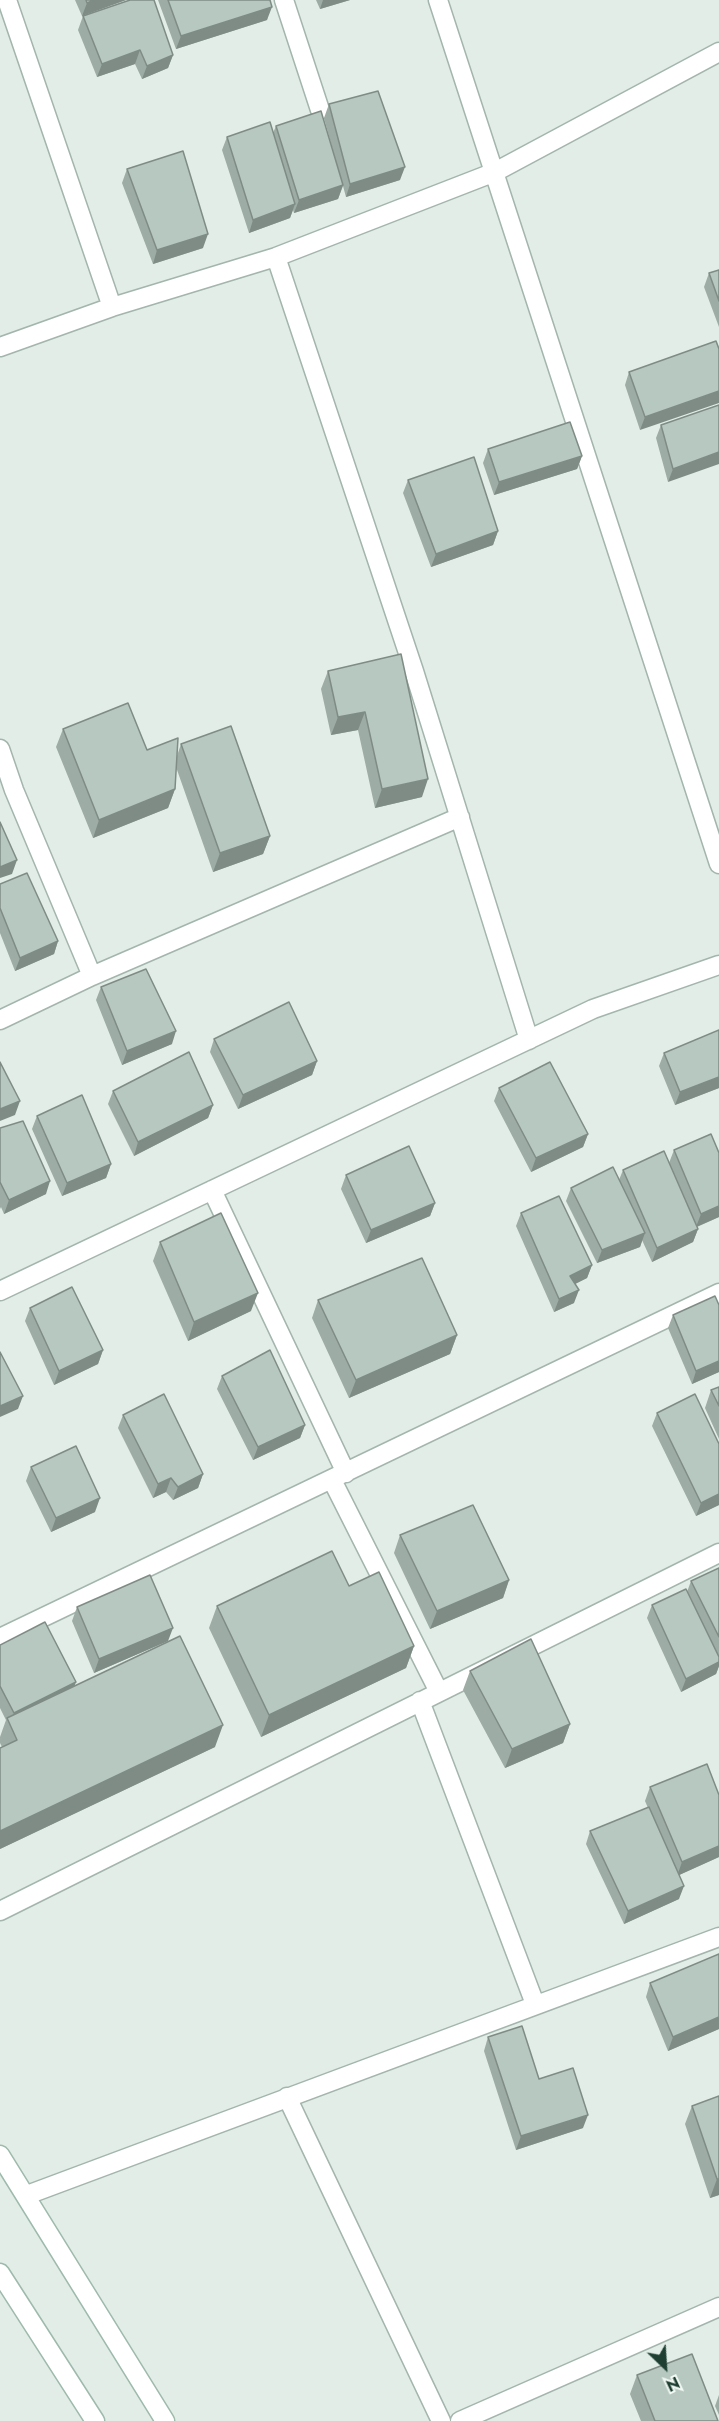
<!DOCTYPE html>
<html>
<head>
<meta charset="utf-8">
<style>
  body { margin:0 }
  #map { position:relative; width:719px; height:2421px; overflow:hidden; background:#e1ede6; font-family:Jost,sans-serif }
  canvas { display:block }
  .north { position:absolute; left:635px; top:2337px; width:60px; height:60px; -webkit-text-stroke:4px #f2f9f5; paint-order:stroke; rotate:155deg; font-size:16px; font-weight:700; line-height:24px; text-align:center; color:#1f3f33 }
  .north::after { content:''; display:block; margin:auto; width:21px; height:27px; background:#1f3f33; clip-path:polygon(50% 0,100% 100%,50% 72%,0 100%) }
</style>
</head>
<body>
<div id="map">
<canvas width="719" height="2421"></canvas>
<div class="north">N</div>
</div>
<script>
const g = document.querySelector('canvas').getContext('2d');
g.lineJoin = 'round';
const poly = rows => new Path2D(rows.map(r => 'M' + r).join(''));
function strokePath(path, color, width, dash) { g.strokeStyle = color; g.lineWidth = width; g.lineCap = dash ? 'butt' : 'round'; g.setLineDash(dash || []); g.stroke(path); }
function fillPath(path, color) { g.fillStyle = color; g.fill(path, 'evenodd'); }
const street = poly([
  [7,0,112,307],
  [284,0,320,110],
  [438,0,719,864],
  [276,257,414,671,529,1040],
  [0,347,112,307,276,257,495,172,719,52],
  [0,749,14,790,92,976],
  [0,1020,92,976,460,817],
  [212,1190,346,1473],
  [0,1291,593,1009,719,965],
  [332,1480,439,1692],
  [0,1638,719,1293],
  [420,1701,535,2004],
  [0,1911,719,1553],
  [287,2097,441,2421],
  [27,2195,719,1937],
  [460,2421,719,2307]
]);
const secondary = poly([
  [0,2155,165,2421],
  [0,2273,95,2421]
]);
const wall = poly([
  [75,0,126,0,82,16],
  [158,0,270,0,267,20,176,49],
  [316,0,350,0,320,9],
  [83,16,173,55,168,68,142,79,135,64,97,77,78,30],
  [329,104,400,180,346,197,343,186,338,199,294,213,293,210,290,218,249,233,222,150,227,137,273,133,276,126,337,165,324,118],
  [127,169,203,248,153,264,122,183],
  [719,270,719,327,704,287,709,273],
  [716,341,640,430,625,385,629,372],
  [719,405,668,482,656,438,661,425],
  [488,449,582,456,577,469,494,495,483,463],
  [408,480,498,531,493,545,431,567,403,493],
  [401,654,422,797,375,808,358,730,331,735,321,689,328,671],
  [63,729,177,756,181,744,270,836,263,854,213,872,176,767,175,789,168,808,93,838,56,747],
  [0,884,58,941,54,954,15,971,0,933],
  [101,987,172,1044,122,1065,96,1000],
  [719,1030,719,1088,675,1105,659,1066,664,1053],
  [214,1039,317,1061,312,1075,238,1109,210,1052],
  [499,1088,588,1134,583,1147,531,1172,494,1101],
  [113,1091,213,1105,208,1118,134,1156,108,1104],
  [37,1116,111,1164,106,1178,62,1196,32,1129],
  [0,1128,46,1194,4,1214,1,1207,0,1209],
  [674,1150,719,1217,697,1227,698,1229,693,1242,652,1262,642,1240,640,1247,597,1263,566,1201,571,1188,619,1180,623,1170,669,1163],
  [346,1175,435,1203,430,1216,366,1243,341,1189],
  [521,1213,592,1265,587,1278,575,1284,574,1303,554,1312,516,1226],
  [160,1242,251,1311,188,1341,153,1261],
  [318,1300,457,1335,450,1354,349,1398,312,1318],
  [30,1308,103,1350,98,1364,54,1385,25,1321],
  [673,1315,719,1372,692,1384,668,1328],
  [222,1376,305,1425,300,1438,253,1460,217,1389],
  [719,1387,719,1439,705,1408,711,1390],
  [657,1413,719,1444,719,1505,696,1516,652,1426],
  [123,1415,203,1474,198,1488,173,1500,166,1492,153,1498,118,1428],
  [31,1467,95,1512,51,1532,26,1481],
  [400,1535,509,1580,503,1598,430,1629,394,1553],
  [719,1568,719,1666,716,1674,681,1692,647,1618,652,1605,687,1592,691,1581],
  [217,1606,414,1646,406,1668,261,1737,209,1628],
  [77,1607,168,1641,94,1673,72,1621],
  [0,1645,74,1686,215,1747,0,1849,0,1748,2,1747,0,1743,0,1737,6,1720,0,1708],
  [470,1671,570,1724,563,1743,505,1768,463,1690],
  [650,1787,719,1795,719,1857,679,1875,679,1899,624,1924,586,1844,590,1831,648,1808,645,1801],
  [719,1954,719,2029,668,2051,646,1997,650,1983],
  [488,2037,539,2079,583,2128,516,2150,484,2051],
  [719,2096,719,2195,710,2198,685,2124,692,2106],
  [637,2375,718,2421,641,2421,630,2394],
  [719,2395,719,2415,715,2406]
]);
const shadedWall = poly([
  [94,0,126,0,82,16,87,3],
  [323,0,350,0,320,9],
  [272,7,267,20,176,49,181,36],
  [140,50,135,64,97,77,102,64],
  [173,55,168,68,142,79,147,66],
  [405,167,400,180,346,197,350,184],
  [343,185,338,199,294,213,299,200],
  [295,204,290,218,249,233,253,220],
  [208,234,203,248,153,264,157,250],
  [719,391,719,403,640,430,645,417],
  [719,452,719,464,668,482,673,469],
  [582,456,577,469,494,495,499,482],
  [498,531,493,545,431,567,436,554],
  [365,712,358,730,331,735,338,717],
  [428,779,422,797,375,808,382,789],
  [175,789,168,808,93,838,99,820],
  [270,836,263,854,213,872,220,853],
  [17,860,12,874,0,878,0,867],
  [58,941,54,954,15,971,20,958],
  [176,1031,172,1044,122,1065,127,1051],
  [317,1061,312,1075,238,1109,243,1095],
  [719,1077,719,1088,675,1105,680,1092],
  [20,1101,15,1115,0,1121,0,1109],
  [213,1105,208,1118,134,1156,138,1142],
  [588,1134,583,1147,531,1172,536,1158],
  [111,1164,106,1178,62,1196,67,1183],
  [50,1181,46,1194,4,1214,9,1200],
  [435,1203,430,1216,366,1243,371,1230],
  [719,1206,719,1217,696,1227,701,1214],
  [698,1229,693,1242,652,1262,657,1248],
  [645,1233,640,1247,597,1263,602,1250],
  [592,1265,587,1278,565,1289,570,1276],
  [579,1290,574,1303,554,1312,559,1299],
  [258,1293,251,1311,188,1341,194,1322],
  [457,1335,450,1354,349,1398,356,1380],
  [103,1350,98,1364,54,1385,59,1371],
  [719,1361,719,1372,692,1384,696,1371],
  [23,1396,18,1409,0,1417,0,1406],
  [305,1425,300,1438,253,1460,258,1447],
  [203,1474,198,1488,173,1500,178,1487],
  [171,1478,166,1492,153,1498,158,1484],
  [719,1494,719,1505,696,1516,701,1503],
  [100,1498,95,1512,51,1532,56,1518],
  [509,1580,503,1598,430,1629,437,1611],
  [173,1628,168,1641,94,1673,99,1659],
  [414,1646,406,1668,261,1737,269,1715],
  [719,1662,719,1666,716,1674,681,1692,686,1679],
  [76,1682,71,1695,10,1725,14,1713],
  [570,1724,563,1743,505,1768,512,1749],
  [223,1725,215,1747,0,1849,0,1831],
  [719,1846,719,1857,677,1876,682,1862],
  [684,1886,679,1899,624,1924,628,1911],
  [719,2017,719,2029,668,2051,673,2037],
  [588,2115,583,2128,516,2150,521,2136],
  [717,2179,719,2179,719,2195,710,2198]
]);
const building = poly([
  [86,0,94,0,87,3,86,0],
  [130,0,154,0,173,55,147,66,140,50,102,64,83,16,130,0],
  [168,0,270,0,272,7,181,36,168,0],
  [378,91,405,167,350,184,329,104,378,91],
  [321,111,343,185,299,200,276,126,321,111],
  [270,122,295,204,253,220,227,137,270,122],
  [183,151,208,234,157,250,127,169,183,151],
  [719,270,719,301,709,273,719,270],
  [716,341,719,349,719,391,645,417,629,372,716,341],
  [719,405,719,452,673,469,661,425,719,405],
  [570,422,582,456,499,482,488,449,570,422],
  [474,457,498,531,436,554,408,480,474,457],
  [401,654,428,779,382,789,365,712,338,717,328,671,401,654],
  [128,703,147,750,178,738,175,789,99,820,63,729,128,703],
  [231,726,270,836,220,853,181,744,231,726],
  [0,822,17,860,0,867,0,822],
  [27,873,58,941,20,958,0,908,0,884,27,873],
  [146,969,176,1031,127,1051,101,987,146,969],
  [289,1002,317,1061,243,1095,214,1039,289,1002],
  [719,1030,719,1077,680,1092,664,1053,719,1030],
  [189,1052,213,1105,138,1142,113,1091,189,1052],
  [0,1062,20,1101,0,1109,0,1062],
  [550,1062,588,1134,536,1158,499,1088,550,1062],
  [82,1095,111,1164,67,1183,37,1116,82,1095],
  [23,1121,50,1181,9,1200,0,1182,0,1128,23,1121],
  [711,1134,719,1153,719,1206,701,1214,674,1150,711,1134],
  [409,1146,435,1203,371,1230,346,1175,409,1146],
  [664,1151,698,1229,657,1248,623,1170,664,1151],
  [613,1167,645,1233,602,1250,571,1188,613,1167],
  [559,1196,592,1265,570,1276,579,1290,559,1299,521,1213,559,1196],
  [221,1213,258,1293,194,1322,160,1242,221,1213],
  [422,1258,457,1335,356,1380,318,1300,422,1258],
  [72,1287,103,1350,59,1371,30,1308,72,1287],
  [715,1296,719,1305,719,1361,696,1371,673,1315,715,1296],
  [270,1350,305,1425,258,1447,222,1376,270,1350],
  [0,1352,23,1396,0,1406,0,1352],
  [719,1387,719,1406,711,1390,719,1387],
  [164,1394,203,1474,178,1487,171,1478,158,1484,123,1415,164,1394],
  [695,1394,719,1444,719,1494,701,1503,657,1413,695,1394],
  [76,1446,100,1498,56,1518,31,1467,76,1446],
  [473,1505,509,1580,437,1611,400,1535,473,1505],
  [332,1551,349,1586,379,1572,414,1646,269,1715,217,1606,332,1551],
  [719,1568,719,1637,691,1581,719,1568],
  [150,1575,173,1628,99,1659,77,1607,150,1575],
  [686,1589,719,1657,719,1662,686,1679,652,1605,686,1589],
  [45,1622,76,1682,14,1713,0,1686,0,1645,45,1622],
  [180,1636,223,1725,0,1831,0,1748,17,1740,7,1718,180,1636],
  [531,1639,570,1724,512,1749,470,1671,531,1639],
  [707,1764,719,1795,719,1846,682,1862,650,1787,707,1764],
  [649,1807,684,1886,628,1911,590,1831,649,1807],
  [719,1954,719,2017,673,2037,650,1983,719,1954],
  [522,2026,539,2079,573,2068,588,2115,521,2136,488,2037,522,2026],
  [719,2096,719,2179,717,2179,692,2106,719,2096],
  [692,2354,718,2421,655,2421,637,2375,692,2354]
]);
strokePath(street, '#a3b5ad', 21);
strokePath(secondary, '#9ebaad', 21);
strokePath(street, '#fff', 18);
strokePath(secondary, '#fff', 18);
fillPath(wall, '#9daca4');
fillPath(shadedWall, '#7f8c86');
fillPath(building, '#b6c8bf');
strokePath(building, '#7f8c86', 1.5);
</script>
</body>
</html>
